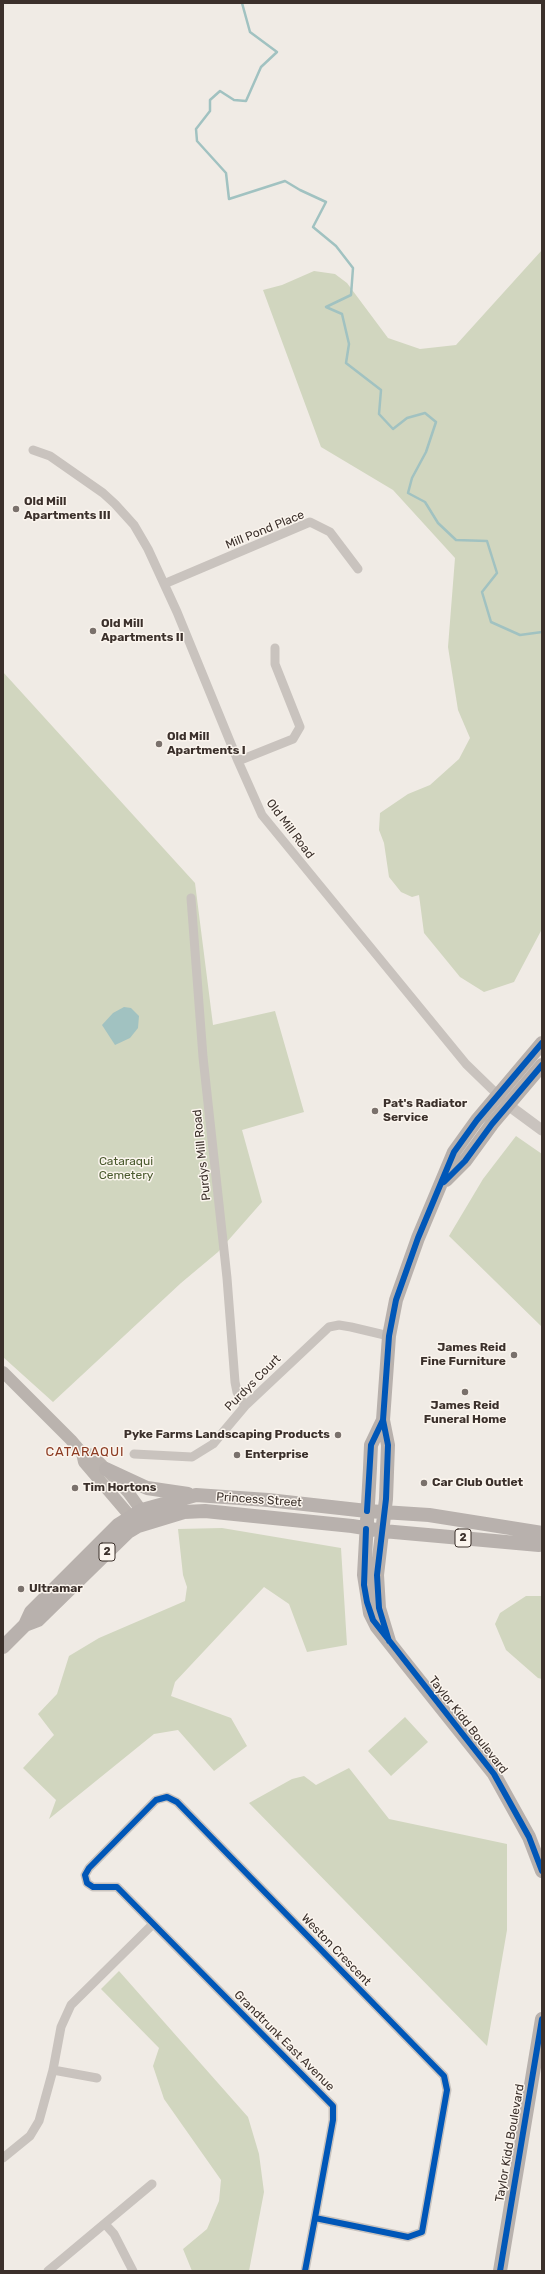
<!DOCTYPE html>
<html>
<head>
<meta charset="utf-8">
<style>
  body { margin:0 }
  #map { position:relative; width:545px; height:2274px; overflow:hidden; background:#f0ebe5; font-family:Rubik,sans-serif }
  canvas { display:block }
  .frame { position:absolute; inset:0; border:4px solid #3b302b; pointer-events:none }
</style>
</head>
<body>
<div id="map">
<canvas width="545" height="2274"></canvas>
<div class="frame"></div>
</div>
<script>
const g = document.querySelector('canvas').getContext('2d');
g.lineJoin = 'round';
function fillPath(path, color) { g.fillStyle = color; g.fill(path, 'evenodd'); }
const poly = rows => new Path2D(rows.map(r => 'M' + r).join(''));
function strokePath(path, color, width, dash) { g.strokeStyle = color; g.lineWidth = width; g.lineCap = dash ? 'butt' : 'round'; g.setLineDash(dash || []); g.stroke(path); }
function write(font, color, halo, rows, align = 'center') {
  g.font = font + ' Rubik,sans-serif'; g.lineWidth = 3; g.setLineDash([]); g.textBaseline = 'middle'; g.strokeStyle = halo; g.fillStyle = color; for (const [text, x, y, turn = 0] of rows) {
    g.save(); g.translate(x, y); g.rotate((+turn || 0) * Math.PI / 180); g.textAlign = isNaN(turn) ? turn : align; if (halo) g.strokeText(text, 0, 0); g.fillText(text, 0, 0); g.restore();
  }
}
const green = poly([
  [542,250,542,929,514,982,484,992,460,977,424,933,419,895,412,897,401,892,389,877,384,843,379,830,380,813,408,794,430,785,459,759,470,738,458,710,448,647,455,558,393,490,321,447,263,290,282,285,314,271,335,274,347,283,388,338,420,349,456,345],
  [3,672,195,883,213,1025,275,1011,304,1112,242,1130,262,1202,218,1252,181,1283,53,1402,3,1357],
  [516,1136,542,1154,542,1327,449,1236,483,1179],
  [222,1528,341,1548,347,1645,307,1652,289,1604,264,1587,175,1682,171,1696,231,1718,247,1746,214,1771,178,1730,154,1734,49,1819,56,1800,23,1768,54,1735,38,1714,57,1694,69,1656,99,1638,185,1601,187,1587,183,1575,178,1529],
  [526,1596,542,1596,542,1679,538,1678,506,1650,495,1624,500,1613],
  [405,1717,428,1742,391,1776,368,1751],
  [349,1768,389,1819,507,1844,507,1930,487,2046,249,1803,292,1779,304,1776,316,1785],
  [119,1971,248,2117,259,2154,264,2192,249,2271,192,2271,183,2249,207,2229,219,2201,221,2180,164,2099,153,2066,159,2048,101,1989]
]);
const water = poly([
  [124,1007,131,1008,139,1016,138,1028,130,1038,115,1045,102,1025,113,1013]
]);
const stream = poly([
  [242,3,250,32,277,52,261,67,246,101,234,100,220,91,210,100,210,111,196,129,197,141,226,173,229,199,285,181,300,190,326,202,313,227,336,246,353,268,351,295,326,307,342,314,349,344,346,363,381,390,379,414,393,429,407,418,425,413,436,422,426,452,412,478,408,493,425,502,438,523,456,540,487,541,497,573,482,592,491,622,520,635,542,632]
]);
const minor = poly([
  [33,450,50,456,103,493,115,504,134,525,148,549,177,612,238,761,262,815,466,1064,501,1098],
  [164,584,310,522,330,532,358,569],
  [238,761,293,739,300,727,275,664,275,648],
  [191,898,203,1057,227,1278,235,1382,237,1392,245,1406],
  [134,1454,192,1457,213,1444,245,1406,329,1327,339,1325,351,1327,389,1336],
  [53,2070,97,2078],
  [3,2158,30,2136,39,2121,53,2070,61,2027,71,2005,153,1924],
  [105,2224,114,2234,133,2271],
  [48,2271,152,2184],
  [305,2271,315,2218,333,2120,333,2106,117,1887,93,1887,87,1883,85,1875,89,1868,156,1800,167,1797,177,1802,444,2076,447,2090,422,2232,408,2237,315,2218]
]);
const tertiary = poly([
  [508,1105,542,1130]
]);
const secondary = poly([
  [3,1372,71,1440,82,1453,84,1462,136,1523],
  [82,1453,92,1455,128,1492,146,1517]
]);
const primary = poly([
  [446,1180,465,1161,492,1124,542,1065],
  [383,1420,371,1445,370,1468,364,1575,370,1613,377,1627,403,1660,494,1774,529,1837,542,1871],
  [106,1469,147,1488,188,1494],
  [25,1625,38,1620,128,1532,138,1526,184,1512,205,1511,352,1526,383,1531,539,1545,542,1543],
  [389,1641,379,1608,377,1575,386,1499,388,1445,383,1420,389,1336,396,1300,418,1238,454,1152,477,1120,542,1043],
  [3,1647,25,1625,31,1612,118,1525,142,1510,196,1495,268,1500,367,1511,429,1515,542,1533],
  [500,2271,542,2019]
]);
const cycleway = poly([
  [444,1182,465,1161,492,1124,542,1065],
  [367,1511,371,1445,383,1420],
  [366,1529,364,1585,367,1602,373,1620,494,1774,529,1837,542,1871],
  [389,1641,379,1608,377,1575,386,1499,388,1445,383,1420,389,1336,396,1300,418,1238,454,1152,477,1120,542,1043],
  [305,2271,315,2218,333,2120,333,2106,117,1887,93,1887,87,1883,85,1875,89,1868,156,1800,167,1797,177,1802,444,2076,447,2090,422,2232,408,2237,315,2218],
  [500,2271,542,2019]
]);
const markers = [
  [16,509,4,"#7a716c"],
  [93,631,4,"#7a716c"],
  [159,744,4,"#7a716c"],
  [375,1111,4,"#7a716c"],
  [514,1355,4,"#7a716c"],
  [465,1392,4,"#7a716c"],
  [338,1435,4,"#7a716c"],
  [237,1455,4,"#7a716c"],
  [424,1483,4,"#7a716c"],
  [75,1488,4,"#7a716c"],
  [21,1589,4,"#7a716c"]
];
const shields = [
  [463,1538,16],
  [107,1552,16]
];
const shieldNames = [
  ["2",463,1538],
  ["2",107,1552]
];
const poiNames = [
  ["Old Mill",24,502],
  ["Apartments III",24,516],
  ["Old Mill",101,624],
  ["Apartments II",101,638],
  ["Old Mill",167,737],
  ["Apartments I",167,751],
  ["Pat's Radiator",383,1104],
  ["Service",383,1118],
  ["James Reid",506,1348,"right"],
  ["Fine Furniture",506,1362,"right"],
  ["James Reid",465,1406,"center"],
  ["Funeral Home",465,1420,"center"],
  ["Pyke Farms Landscaping Products",330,1435,"right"],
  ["Enterprise",245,1455],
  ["Car Club Outlet",432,1483],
  ["Tim Hortons",83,1488],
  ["Ultramar",29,1589]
];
const streetNames = [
  ["Mill Pond Place",265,530,-22],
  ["Old Mill Road",290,829,53],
  ["Purdys Mill Road",202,1155,-96],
  ["Purdys Court",253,1383,-45],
  ["Princess Street",259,1500,4],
  ["Taylor Kidd Boulevard",468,1725,52],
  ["Weston Crescent",336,1950,46],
  ["Grandtrunk East Avenue",284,2041,45],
  ["Taylor Kidd Boulevard",510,2143,-80]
];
const parkNames = [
  ["Cataraqui",126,1162],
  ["Cemetery",126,1176]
];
const neighbourhoodNames = [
  ["CATARAQUI",85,1452]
];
fillPath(green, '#d1d6bf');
fillPath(water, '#a1c2c1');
strokePath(stream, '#a1c2c1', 2.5);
strokePath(minor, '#c9c3be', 9);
strokePath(tertiary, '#c9c3be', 11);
strokePath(secondary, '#bab3ae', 12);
strokePath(primary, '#b8b1ad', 14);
strokePath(cycleway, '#0057b8', 6);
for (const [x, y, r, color] of markers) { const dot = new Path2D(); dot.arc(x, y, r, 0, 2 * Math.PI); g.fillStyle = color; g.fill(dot); strokePath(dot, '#fbf5ee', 1.5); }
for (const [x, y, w] of shields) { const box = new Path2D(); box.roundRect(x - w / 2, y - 9, w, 18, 3); g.fillStyle = '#fbf5ee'; g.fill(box); strokePath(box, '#3b302b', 1); }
write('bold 11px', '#3b302b', null, shieldNames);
write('bold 12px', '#3b302b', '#fbf5ee', poiNames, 'left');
write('12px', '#3b302b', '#fbf5ee', streetNames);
write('12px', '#4a5a2e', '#fbf5ee', parkNames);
g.letterSpacing = '1px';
write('13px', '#8c3b22', '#fbf5ee', neighbourhoodNames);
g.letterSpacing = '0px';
</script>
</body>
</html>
